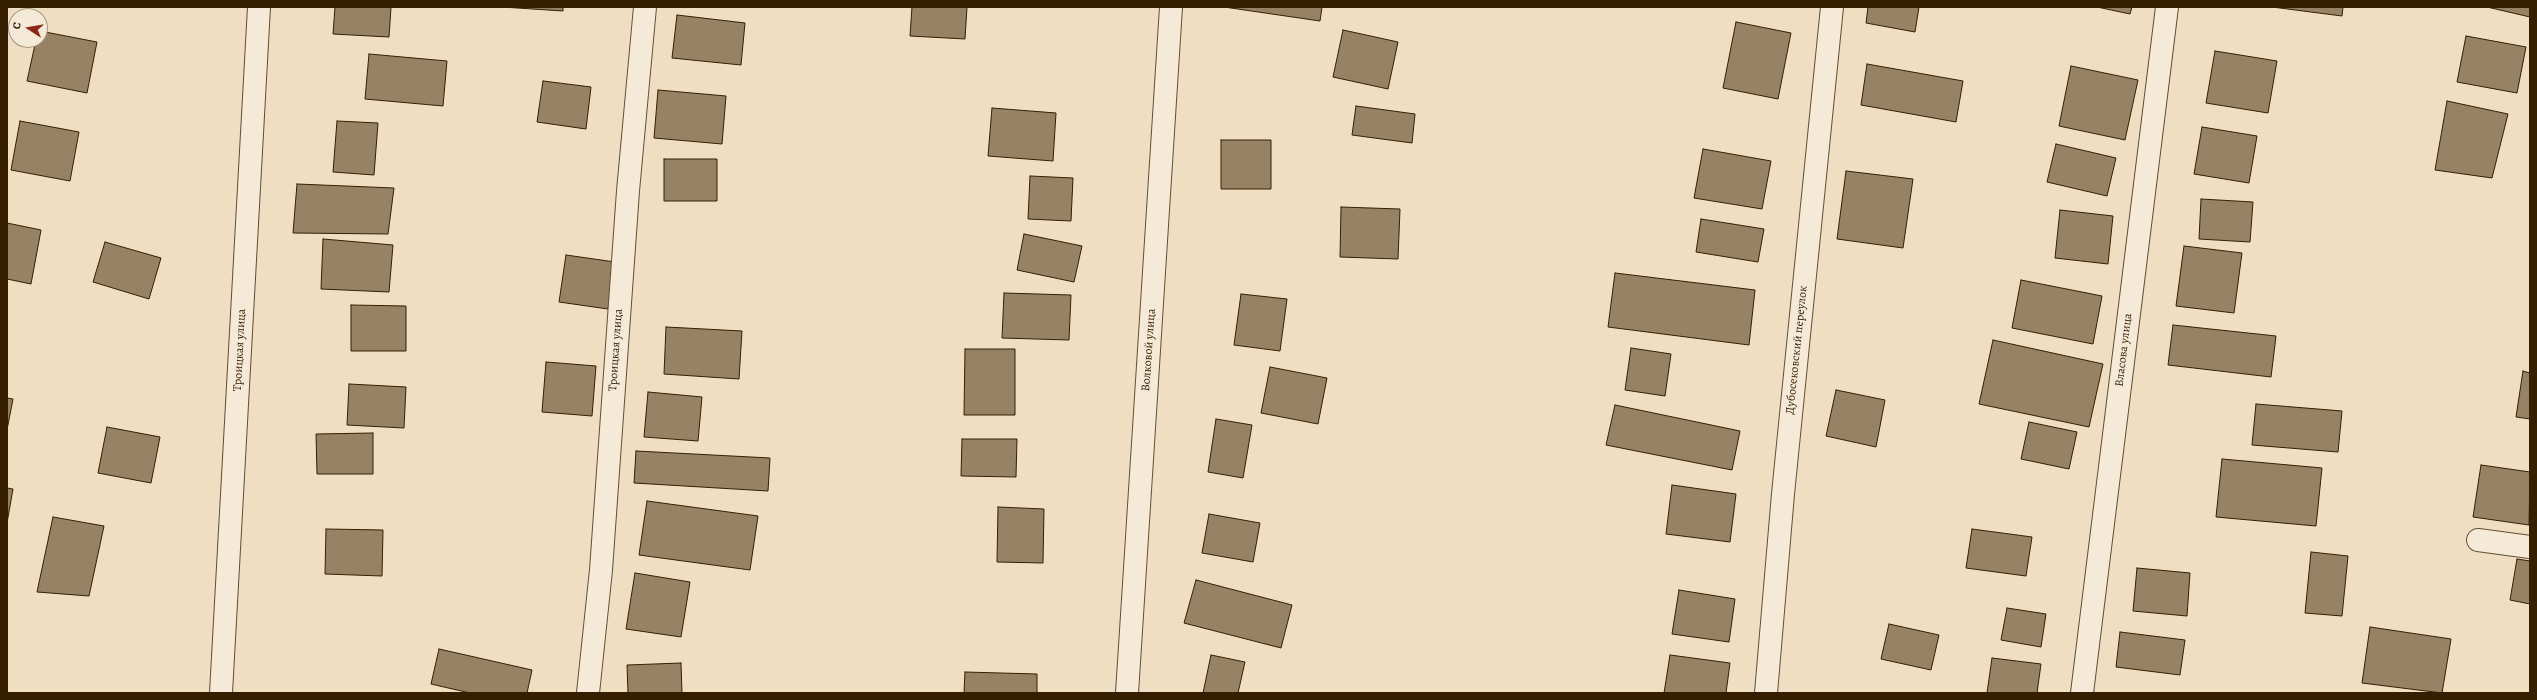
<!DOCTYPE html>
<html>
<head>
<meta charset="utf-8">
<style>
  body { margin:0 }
  #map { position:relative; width:2537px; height:700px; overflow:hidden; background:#f0dec3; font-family:Alegreya,serif }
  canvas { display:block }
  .frame { position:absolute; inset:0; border:8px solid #361e00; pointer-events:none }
  .north { position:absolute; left:8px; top:8px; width:40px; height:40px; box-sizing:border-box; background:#f5ead8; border:1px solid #a99882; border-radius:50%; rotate:282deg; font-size:11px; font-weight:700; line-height:16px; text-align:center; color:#361e00 }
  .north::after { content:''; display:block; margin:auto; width:14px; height:18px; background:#8f2418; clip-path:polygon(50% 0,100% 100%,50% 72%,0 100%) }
</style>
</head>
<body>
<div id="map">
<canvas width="2537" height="700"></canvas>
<div class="frame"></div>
<div class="north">С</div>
</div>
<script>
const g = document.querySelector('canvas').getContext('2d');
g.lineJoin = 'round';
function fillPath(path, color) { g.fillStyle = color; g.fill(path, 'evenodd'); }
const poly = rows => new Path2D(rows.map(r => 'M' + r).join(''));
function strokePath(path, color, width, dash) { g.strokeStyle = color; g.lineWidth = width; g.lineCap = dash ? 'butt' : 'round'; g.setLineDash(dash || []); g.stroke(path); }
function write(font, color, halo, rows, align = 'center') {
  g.font = font + ' Alegreya,serif'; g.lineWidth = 3; g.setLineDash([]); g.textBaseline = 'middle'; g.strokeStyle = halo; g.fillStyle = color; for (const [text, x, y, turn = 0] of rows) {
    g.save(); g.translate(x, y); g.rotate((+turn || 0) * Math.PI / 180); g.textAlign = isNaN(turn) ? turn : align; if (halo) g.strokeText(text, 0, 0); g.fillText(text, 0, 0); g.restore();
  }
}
const building = poly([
  [335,7,391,7,389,37,333,34,335,7],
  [502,7,563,7,563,11,502,7],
  [912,7,967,7,965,39,910,36,912,7],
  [1224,7,1322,7,1320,21,1224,7],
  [1868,7,1919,7,1915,32,1866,23,1868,7],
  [2097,7,2132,7,2130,14,2097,7],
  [2272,7,2343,7,2342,16,2272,7],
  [2487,7,2530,7,2530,17,2487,7],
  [677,15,745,23,741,65,672,58,677,15],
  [1736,22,1791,33,1778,99,1723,88,1736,22],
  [1343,30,1398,42,1388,89,1333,77,1343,30],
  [40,31,97,42,87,93,27,81,36,40,40,40,40,31],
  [2466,36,2526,47,2517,93,2457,82,2466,36],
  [2215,51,2277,61,2268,113,2206,103,2215,51],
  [369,54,447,61,443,106,365,99,369,54],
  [1867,64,1963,81,1956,122,1861,105,1867,64],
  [2071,66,2138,80,2125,140,2059,126,2071,66],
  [543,81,591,87,586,129,537,122,543,81],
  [658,90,726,96,722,144,654,138,658,90],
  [2447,101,2508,114,2492,178,2435,170,2447,101],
  [1356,106,1415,114,1412,143,1352,135,1356,106],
  [992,108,1056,113,1053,161,988,156,992,108],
  [20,121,79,132,70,181,11,170,20,121],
  [337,121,378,123,374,175,333,172,337,121],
  [2202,127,2257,136,2249,183,2194,174,2202,127],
  [1221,140,1271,140,1271,189,1221,189,1221,140],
  [2056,144,2116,158,2107,196,2047,182,2056,144],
  [1703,149,1771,161,1762,209,1694,198,1703,149],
  [664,159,717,159,717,201,664,201,664,159],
  [1846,171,1913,179,1903,248,1837,239,1846,171],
  [1030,176,1073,178,1071,221,1028,219,1030,176],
  [297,184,394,188,388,234,293,233,297,184],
  [2201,199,2253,202,2250,242,2199,239,2201,199],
  [1341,207,1400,209,1398,259,1340,257,1341,207],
  [2060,210,2113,216,2108,264,2055,258,2060,210],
  [1701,219,1764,229,1758,262,1696,252,1701,219],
  [7,223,41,230,31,284,7,279,7,223],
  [1024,234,1082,246,1074,282,1017,270,1024,234],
  [323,239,393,245,389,292,321,289,323,239],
  [105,242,161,258,149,299,93,282,105,242],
  [2184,246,2242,253,2234,313,2176,306,2184,246],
  [566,255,615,262,608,309,559,302,566,255],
  [1615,273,1755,290,1749,345,1608,327,1615,273],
  [2021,280,2102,296,2093,344,2012,328,2021,280],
  [1004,293,1071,295,1069,340,1002,338,1004,293],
  [1241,294,1287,299,1280,351,1234,345,1241,294],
  [351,305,406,306,406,351,351,351,351,305],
  [2173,325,2276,336,2271,377,2168,365,2173,325],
  [666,327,742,331,739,379,664,374,666,327],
  [1993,340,2103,364,2089,427,1979,404,1993,340],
  [1631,348,1671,354,1665,396,1625,390,1631,348],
  [965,349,1015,349,1015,415,964,415,965,349],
  [546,362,596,366,592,416,542,412,546,362],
  [1270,367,1327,378,1318,424,1261,413,1270,367],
  [2523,371,2530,373,2530,419,2516,417,2523,371],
  [349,384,406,387,404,428,347,425,349,384],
  [1836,390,1885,400,1876,447,1826,436,1836,390],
  [648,392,702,397,698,441,644,437,648,392],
  [7,398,13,399,7,430,7,398],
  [2256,404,2342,411,2338,452,2252,445,2256,404],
  [1615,405,1740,431,1732,470,1606,445,1615,405],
  [1216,419,1252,425,1243,478,1208,472,1216,419],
  [2029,422,2077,432,2069,469,2021,459,2029,422],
  [107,427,160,437,151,483,98,473,107,427],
  [373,433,373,474,317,474,316,434,373,433],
  [962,439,1017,439,1016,477,961,476,962,439],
  [636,451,770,458,768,491,634,483,636,451],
  [2222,459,2322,468,2316,526,2216,517,2222,459],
  [2481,465,2530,472,2529,525,2473,517,2481,465],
  [1672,485,1736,494,1730,542,1666,534,1672,485],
  [7,488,13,489,7,523,7,488],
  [647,501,758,516,750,570,639,555,647,501],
  [998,507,1044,509,1043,563,997,562,998,507],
  [1209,514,1260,523,1253,562,1202,553,1209,514],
  [53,517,104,526,89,596,37,592,53,517],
  [326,529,383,530,382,576,325,574,326,529],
  [1972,529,2032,537,2026,576,1966,568,1972,529],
  [2311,552,2348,556,2342,616,2305,613,2311,552],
  [2517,559,2530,561,2530,604,2510,600,2517,559],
  [2137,568,2190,573,2187,616,2133,611,2137,568],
  [635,573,690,582,681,637,626,629,635,573],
  [1196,580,1292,605,1281,648,1184,623,1196,580],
  [1679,590,1735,599,1729,642,1672,634,1679,590],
  [2007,608,2046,614,2041,647,2001,640,2007,608],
  [1889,624,1939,635,1931,670,1881,659,1889,624],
  [2370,627,2451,639,2442,693,2362,683,2370,627],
  [2120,632,2185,640,2180,675,2116,667,2120,632],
  [439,649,532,670,527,693,470,693,431,684,439,649],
  [1211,655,1245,662,1238,693,1203,693,1211,655],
  [1670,655,1730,663,1726,693,1664,693,1670,655],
  [1992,658,2041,664,2037,693,1987,693,1992,658],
  [681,663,682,693,628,693,627,665,681,663],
  [965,672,1037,674,1037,693,964,693,965,672]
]);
const minor = poly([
  [2478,540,2530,547],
  [221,693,259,7],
  [588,693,601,570,628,191,645,7],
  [1127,693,1171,7],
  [1766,693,1783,494,1832,7],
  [2082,693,2167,7]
]);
const streetNames = [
  ["Троицкая улица",240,350,-87],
  ["Троицкая улица",616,350,-86],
  ["Волковой улица",1149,350,-86],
  ["Дубосековский переулок",1797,350,-84],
  ["Власова улица",2124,350,-83]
];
fillPath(building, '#978265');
strokePath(building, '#361e00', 1);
strokePath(minor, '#644e31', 24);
strokePath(minor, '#f5ead8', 22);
write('12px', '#361e00', '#f5ead8', streetNames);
</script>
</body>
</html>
